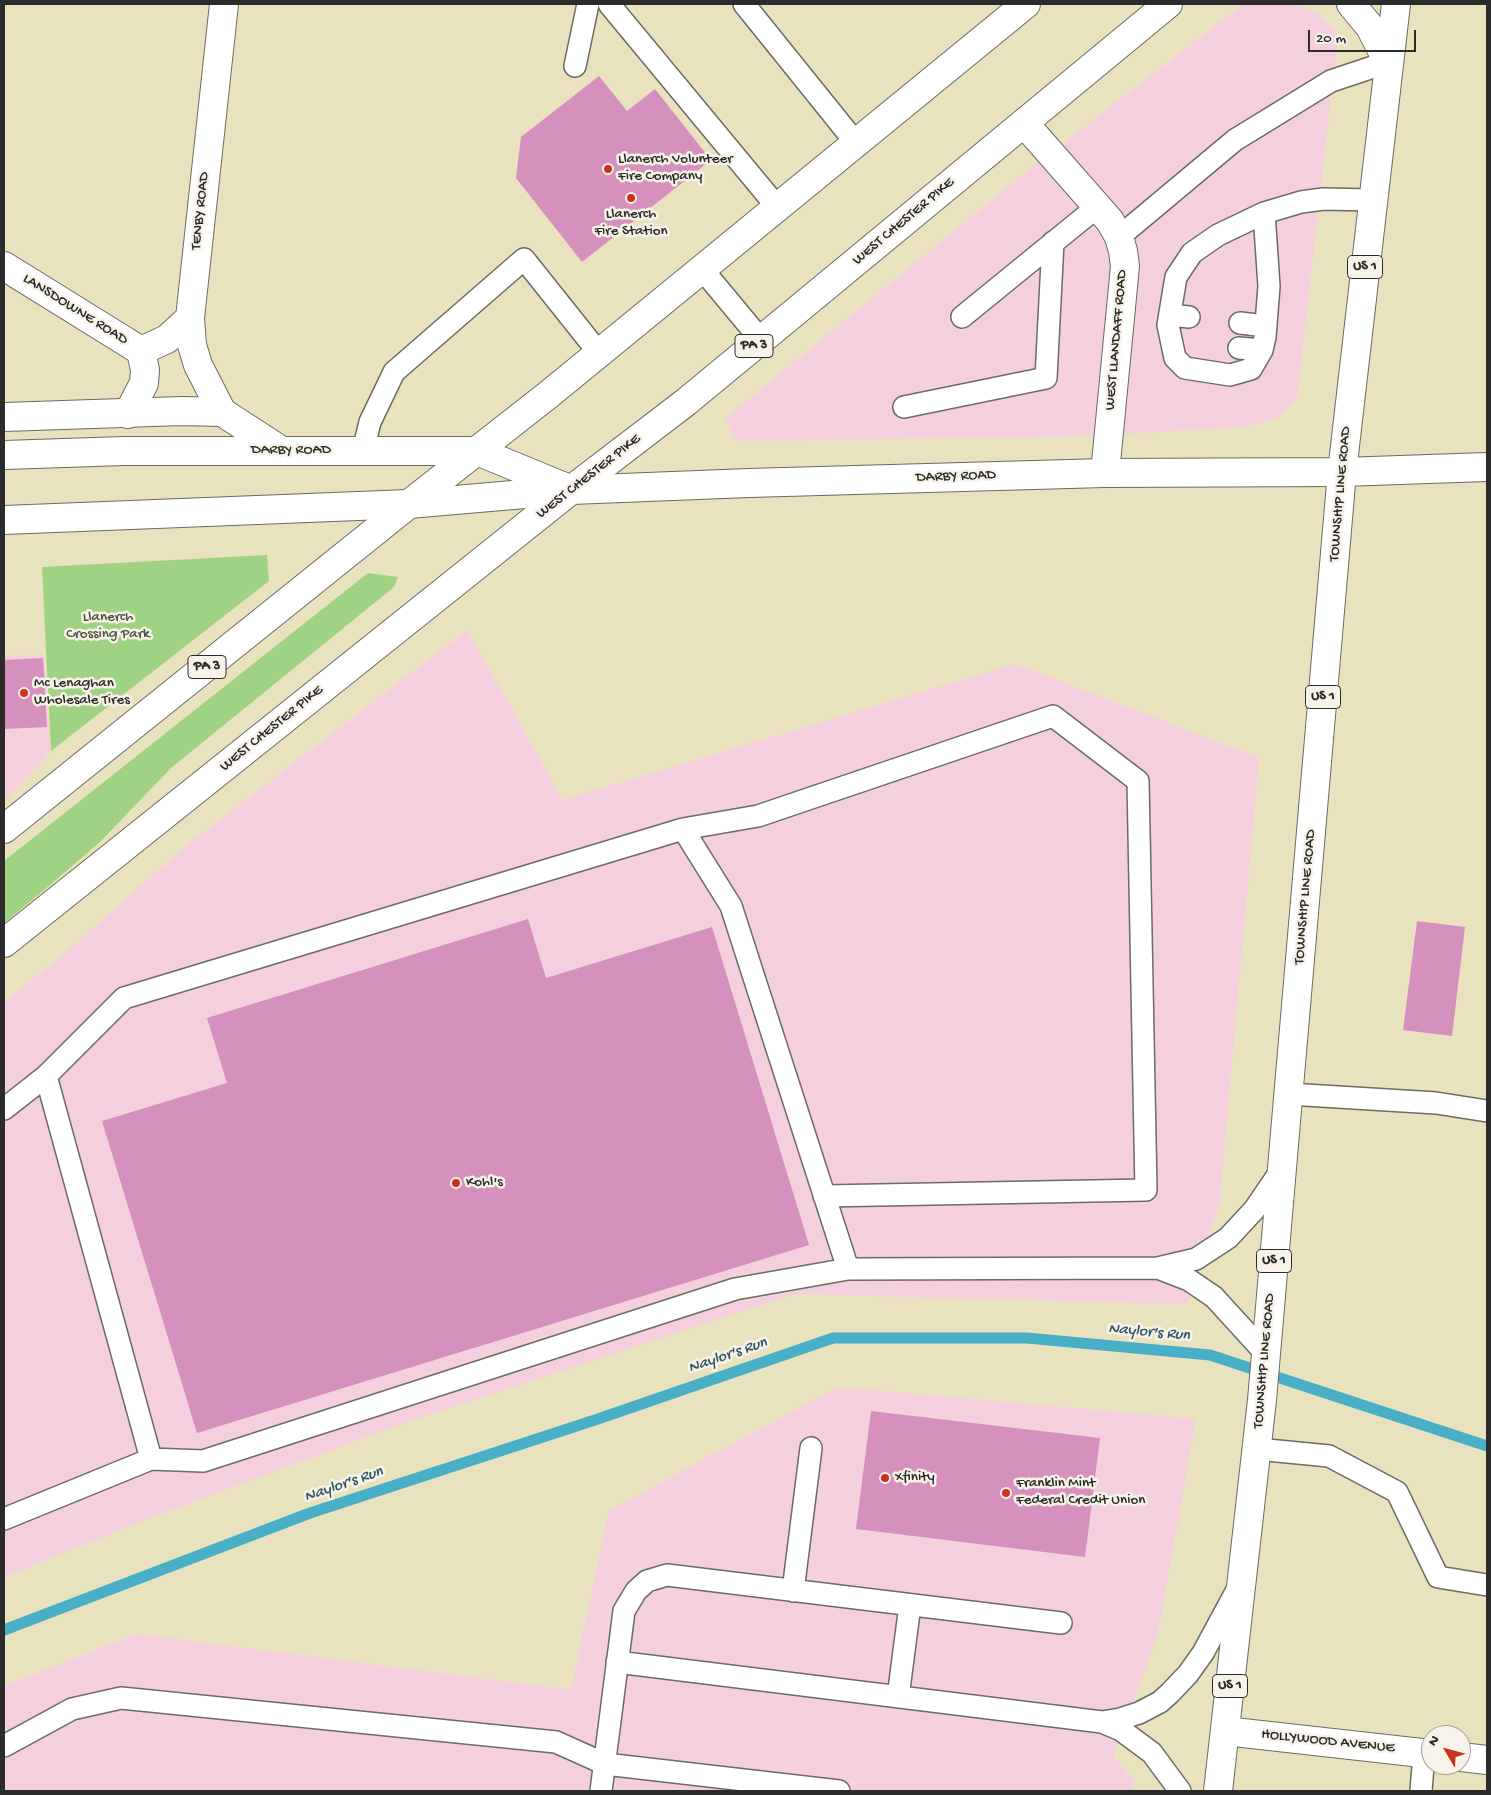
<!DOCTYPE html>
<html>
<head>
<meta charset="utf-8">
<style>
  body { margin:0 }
  #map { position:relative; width:1491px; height:1795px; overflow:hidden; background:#e9e2bf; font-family:"Gochi Hand",sans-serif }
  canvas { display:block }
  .frame { position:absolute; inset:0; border:5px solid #2b2b2b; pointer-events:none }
  .north { position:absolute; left:1421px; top:1725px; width:50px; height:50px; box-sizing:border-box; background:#f7f3e8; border:1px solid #a5a39c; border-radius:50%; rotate:307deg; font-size:14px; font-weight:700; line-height:20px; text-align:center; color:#2b2b2b }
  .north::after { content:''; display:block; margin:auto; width:18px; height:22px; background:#c8321e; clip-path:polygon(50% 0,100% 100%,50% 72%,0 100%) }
  .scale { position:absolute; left:1308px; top:30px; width:108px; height:22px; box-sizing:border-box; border:2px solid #2b2b2b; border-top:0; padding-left:6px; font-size:15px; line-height:18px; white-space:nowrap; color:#2b2b2b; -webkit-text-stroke:4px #f7f3e8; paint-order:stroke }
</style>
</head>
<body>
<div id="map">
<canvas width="1491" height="1795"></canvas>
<div class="frame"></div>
<div class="north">N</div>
<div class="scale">20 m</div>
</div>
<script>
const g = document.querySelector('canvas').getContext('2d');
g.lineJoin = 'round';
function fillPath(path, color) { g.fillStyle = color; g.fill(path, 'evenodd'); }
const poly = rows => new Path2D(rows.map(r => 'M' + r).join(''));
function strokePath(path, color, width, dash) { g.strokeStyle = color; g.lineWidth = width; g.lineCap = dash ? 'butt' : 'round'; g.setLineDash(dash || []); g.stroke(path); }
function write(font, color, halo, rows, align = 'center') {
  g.font = font + ' "Gochi Hand",sans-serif'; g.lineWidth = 5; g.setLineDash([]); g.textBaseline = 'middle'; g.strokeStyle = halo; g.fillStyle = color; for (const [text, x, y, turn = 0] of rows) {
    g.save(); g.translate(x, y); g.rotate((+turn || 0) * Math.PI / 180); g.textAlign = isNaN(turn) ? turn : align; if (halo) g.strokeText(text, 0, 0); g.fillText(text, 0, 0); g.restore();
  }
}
const built = poly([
  [1244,4,1297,4,1319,14,1338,34,1297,397,1278,418,1243,427,1084,436,737,441,725,419,1036,164],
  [467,630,563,800,1015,664,1259,758,1219,1206,1187,1304,795,1294,409,1421,147,1519,4,1577,4,1002,55,962,186,846],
  [44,655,50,752,4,802,4,656],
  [838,1387,1196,1419,1157,1637,1113,1757,1135,1781,1133,1791,4,1791,4,1686,137,1634,571,1690,609,1511]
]);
const green = poly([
  [267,555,269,581,51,751,42,567],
  [368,573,398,577,394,587,171,768,100,842,50,885,4,923,4,861]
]);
const stream = poly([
  [4,1630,310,1513,595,1420,833,1338,1027,1338,1210,1355,1487,1446]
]);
const building = poly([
  [599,76,627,111,655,89,711,160,582,262,516,178,521,137],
  [43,658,47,727,4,729,4,660],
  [528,919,546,978,712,927,809,1245,197,1433,102,1121,227,1083,207,1018],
  [1417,921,1465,927,1452,1036,1403,1030],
  [871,1411,1100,1438,1085,1557,856,1529]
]);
const lane = poly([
  [609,4,778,208],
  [744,4,856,143],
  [575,66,588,4],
  [1264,213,1269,286,1265,337,1262,350,1251,369,1230,375,1185,368,1175,358,1168,325,1176,277,1192,253,1218,235,1264,213,1301,202,1323,199,1373,200],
  [1119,237,1235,140,1331,81,1388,62],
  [702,269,761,340],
  [1170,315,1189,317],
  [962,317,1097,207],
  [1240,323,1266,326],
  [1239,348,1262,350],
  [904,407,1046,378,1053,242],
  [363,451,370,422,394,372,524,259,599,353],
  [683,829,731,906,848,1269],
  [46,1076,151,1459],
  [1289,1094,1436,1103,1487,1111],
  [4,1109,46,1076,124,998,683,829,758,816,1053,716,1138,781,1146,1190,824,1196],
  [1158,1268,1189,1280,1214,1297,1266,1354],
  [1257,1449,1329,1456,1397,1492,1438,1577,1487,1585],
  [4,1519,151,1459,203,1461,735,1289,848,1269,1158,1268,1196,1259,1228,1238,1254,1210,1282,1169],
  [793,1591,811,1448],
  [617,1662,1102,1722,1120,1719,1139,1713,1160,1702,1170,1693,1188,1674,1203,1653,1237,1590],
  [898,1697,910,1605],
  [1102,1722,1121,1730,1152,1753,1180,1791],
  [4,1746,72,1709,121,1698,556,1742,605,1764,839,1791],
  [601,1791,624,1611,636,1591,647,1581,667,1575,1061,1623],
  [1421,1791,1424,1753]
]);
const street = poly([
  [1024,123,1110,221,1119,237,1123,251,1125,266,1105,473],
  [4,266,141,351,145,370,144,383,128,414],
  [141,351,167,339,190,318],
  [222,412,198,365,192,345,190,318,224,4],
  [1225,1731,1431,1754],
  [1461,1757,1487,1760]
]);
const primary = poly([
  [4,417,182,411,222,412,282,451],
  [4,455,124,451,477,451,567,488],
  [4,520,409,504,571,490,749,483,1105,473,1342,472,1487,467]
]);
const highway = poly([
  [1351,4,1370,27,1388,62],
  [4,829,409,504,548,395,1026,4],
  [4,943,571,490,686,402,1168,4],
  [1218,1791,1262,1400,1342,472,1396,4]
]);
const markers = [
  [608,169,5,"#c8321e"],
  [631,198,5,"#c8321e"],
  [24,693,5,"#c8321e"],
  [456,1183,5,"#c8321e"],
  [885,1478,5,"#c8321e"],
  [1006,1493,5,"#c8321e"]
];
const shields = [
  [1365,267,35],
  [754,346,38],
  [207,667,38],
  [1323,697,35],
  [1274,1261,35],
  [1230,1686,35]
];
const shieldNames = [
  ["US 1",1365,267],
  ["PA 3",754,346],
  ["PA 3",207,667],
  ["US 1",1323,697],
  ["US 1",1274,1261],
  ["US 1",1230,1686]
];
const poiNames = [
  ["Llanerch Volunteer",618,160],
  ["Fire Company",618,177],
  ["Llanerch",631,215,"center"],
  ["Fire Station",631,232,"center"],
  ["Mc Lenaghan",34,684],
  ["Wholesale Tires",34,701],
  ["Kohl's",466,1183],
  ["Xfinity",895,1478],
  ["Franklin Mint",1016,1484],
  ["Federal Credit Union",1016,1501]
];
const streetNames = [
  ["TENBY ROAD",201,211,-84],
  ["WEST CHESTER PIKE",904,222,-40],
  ["LANSDOWNE ROAD",75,310,32],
  ["WEST LLANDAFF ROAD",1117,340,-85],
  ["DARBY ROAD",291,451],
  ["WEST CHESTER PIKE",589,477,-38],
  ["DARBY ROAD",956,477,-2],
  ["TOWNSHIP LINE ROAD",1341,494,-85],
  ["WEST CHESTER PIKE",272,729,-39],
  ["TOWNSHIP LINE ROAD",1306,897,-85],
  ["TOWNSHIP LINE ROAD",1265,1361,-85],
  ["HOLLYWOOD AVENUE",1328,1742,6]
];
const parkNames = [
  ["Llanerch",108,618],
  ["Crossing Park",108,635]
];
const waterNames = [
  ["Naylor's Run",1149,1333,5],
  ["Naylor's Run",728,1356,-19],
  ["Naylor's Run",344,1485,-19]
];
fillPath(built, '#f4cfde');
fillPath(green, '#9fd383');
strokePath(stream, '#48afc7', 11);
fillPath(building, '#d690be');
strokePath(lane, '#6e6b5f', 24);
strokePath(street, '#6e6b5f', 30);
strokePath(primary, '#6e6b5f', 30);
strokePath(highway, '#6e6b5f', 30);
strokePath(lane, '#fff', 21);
strokePath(street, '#fff', 28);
strokePath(primary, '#fff', 28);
strokePath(highway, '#fff', 28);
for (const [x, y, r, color] of markers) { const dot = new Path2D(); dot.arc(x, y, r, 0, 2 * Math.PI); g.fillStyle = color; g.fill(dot); strokePath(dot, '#f7f3e8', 2); }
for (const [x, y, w] of shields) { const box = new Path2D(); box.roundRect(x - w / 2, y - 11.5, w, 23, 4); g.fillStyle = '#f7f3e8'; g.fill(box); strokePath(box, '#2b2b2b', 1); }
write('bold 14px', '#2b2b2b', null, shieldNames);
write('15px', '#2b2b2b', '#f7f3e8', poiNames, 'left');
write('15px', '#2b2b2b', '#f7f3e8', streetNames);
write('15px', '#485541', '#f7f3e8', parkNames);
write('italic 16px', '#355962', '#f7f3e8', waterNames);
</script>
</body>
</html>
